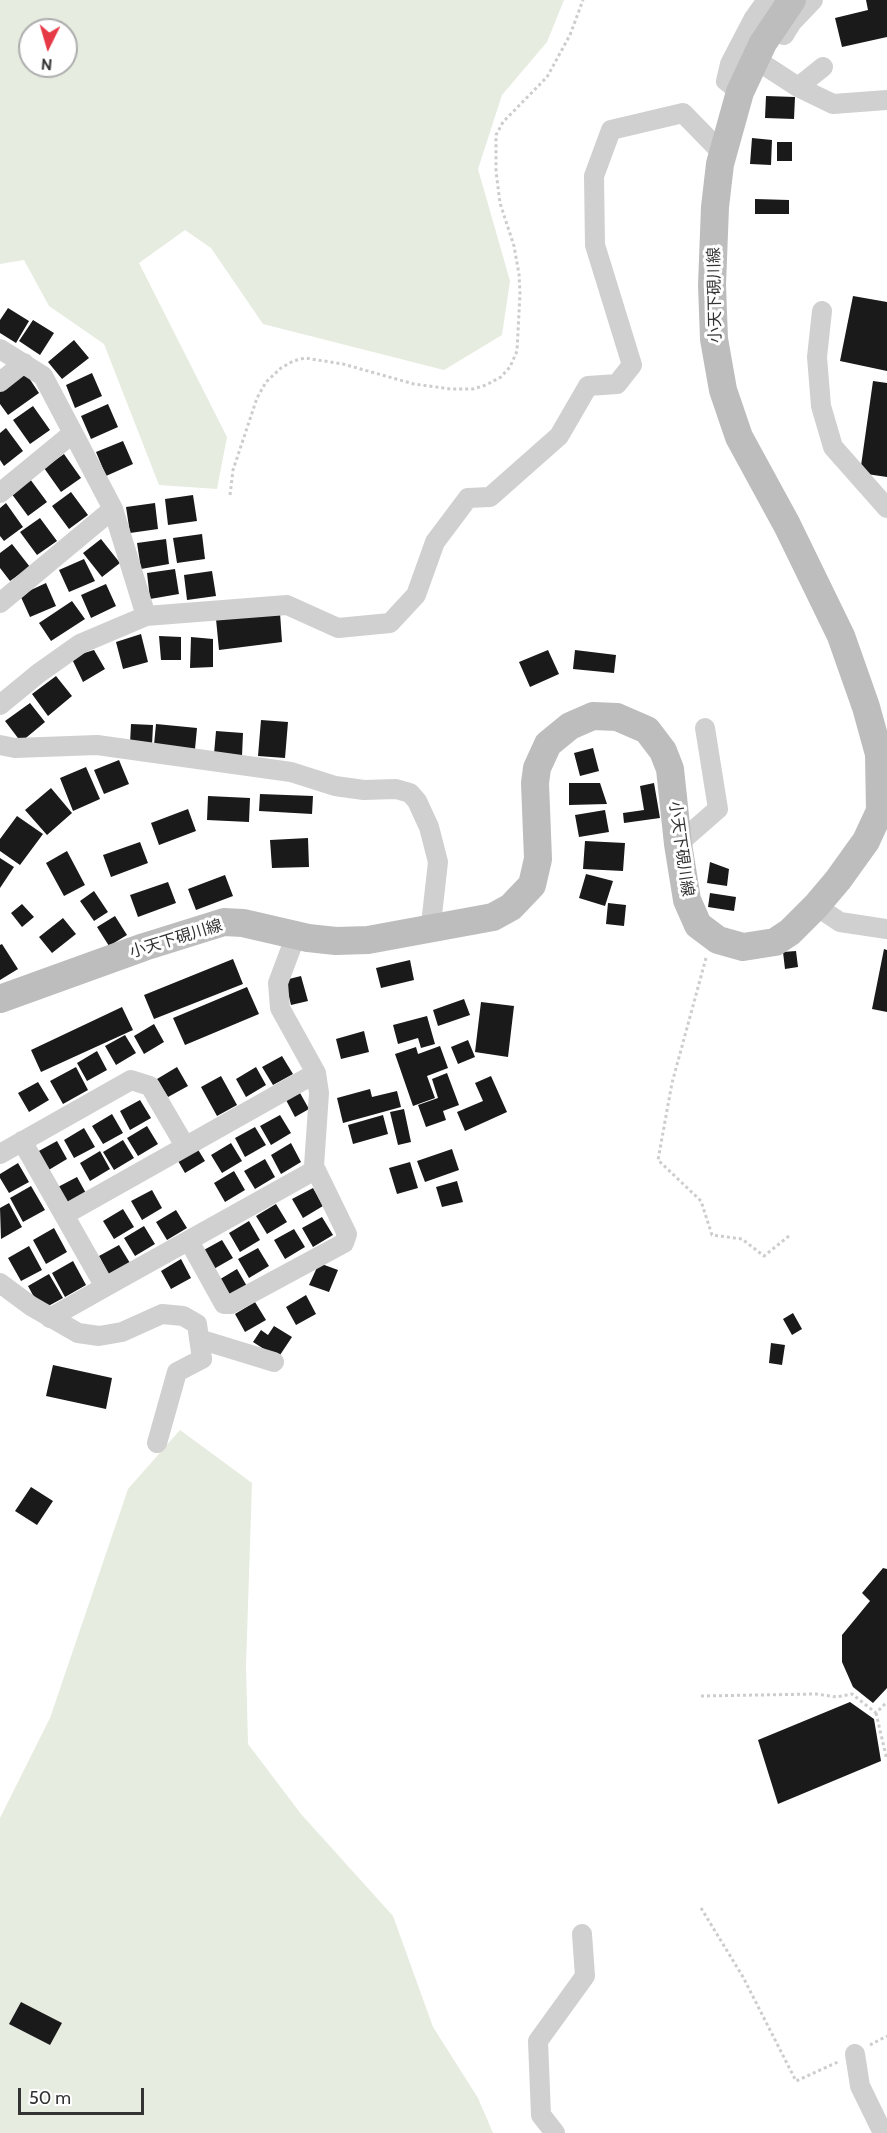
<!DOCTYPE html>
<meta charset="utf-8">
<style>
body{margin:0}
#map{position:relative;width:887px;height:2133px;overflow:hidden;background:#fff;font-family:Cabin,sans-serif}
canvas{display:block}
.north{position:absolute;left:18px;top:18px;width:60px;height:60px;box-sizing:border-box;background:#fff;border:2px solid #adadad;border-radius:50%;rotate:185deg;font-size:16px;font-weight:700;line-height:24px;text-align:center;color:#333}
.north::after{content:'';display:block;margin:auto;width:21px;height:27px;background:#e63946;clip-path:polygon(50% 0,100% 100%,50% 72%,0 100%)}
.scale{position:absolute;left:18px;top:2088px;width:126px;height:27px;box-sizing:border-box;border:3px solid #333;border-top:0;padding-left:8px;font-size:18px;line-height:21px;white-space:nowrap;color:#333;-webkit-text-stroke:4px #fff;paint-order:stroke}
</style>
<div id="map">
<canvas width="887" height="2133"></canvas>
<div class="north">N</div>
<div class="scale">50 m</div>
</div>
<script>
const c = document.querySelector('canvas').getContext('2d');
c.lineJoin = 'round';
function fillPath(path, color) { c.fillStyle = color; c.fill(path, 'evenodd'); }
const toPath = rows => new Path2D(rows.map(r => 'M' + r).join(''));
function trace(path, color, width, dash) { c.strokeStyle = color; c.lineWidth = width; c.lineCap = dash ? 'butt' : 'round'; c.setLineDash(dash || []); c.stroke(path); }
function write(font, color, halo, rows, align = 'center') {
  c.font = font + ' Cabin,"Noto Sans JP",sans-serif'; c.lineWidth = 6; c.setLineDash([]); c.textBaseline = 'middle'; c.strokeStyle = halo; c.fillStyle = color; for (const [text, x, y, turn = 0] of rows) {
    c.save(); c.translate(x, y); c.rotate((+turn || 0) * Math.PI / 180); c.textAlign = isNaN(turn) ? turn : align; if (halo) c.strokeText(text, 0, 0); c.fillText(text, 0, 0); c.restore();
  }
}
const green = toPath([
 [0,0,564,0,547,42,502,95,478,169,510,281,502,335,444,370,263,324,211,248,185,230,139,263,227,437,217,489,159,485,104,344,49,306,24,260,0,264],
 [30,30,66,30,66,66,30,66],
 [180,1430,252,1483,246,1666,248,1744,301,1814,393,1916,433,2027,478,2098,493,2133,0,2133,0,1818,50,1718,128,1489]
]);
const building = toPath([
 [866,0,887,0,887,37,842,47,835,18,868,10],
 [766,96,795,97,794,119,765,118],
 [752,138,772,140,771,165,750,164],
 [777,142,792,142,792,161,777,161],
 [755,199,789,200,789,214,755,214],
 [853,296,887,302,887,371,840,361],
 [8,308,29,321,16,343,0,333,0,320],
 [33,320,54,333,40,355,19,341],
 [74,340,89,358,62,379,48,362],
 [25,372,39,393,8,415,0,404,0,389],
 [92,373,102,396,75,408,66,385],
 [873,381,887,383,887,477,860,473],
 [108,404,118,427,91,439,81,416],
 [33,406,50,430,30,444,13,420],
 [6,428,23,451,4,466,0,460,0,433],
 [123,441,133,464,106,476,96,452],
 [64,454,81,478,61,492,44,468],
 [30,479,47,502,28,516,11,493],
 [71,492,88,515,69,529,52,506],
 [193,495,197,521,168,525,165,499],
 [6,503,23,527,4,541,0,536,0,508],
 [155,503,158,529,130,533,126,507],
 [40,518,57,541,37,555,20,532],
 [202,534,205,559,177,563,173,538],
 [101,539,120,563,102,577,83,553],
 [166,539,169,564,141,569,137,543],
 [12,544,30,567,10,581,0,568,0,553],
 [84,559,95,581,69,592,59,570],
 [175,569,179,594,150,599,147,573],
 [212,571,216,596,187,600,184,575],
 [46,583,56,606,30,617,20,595],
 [106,584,116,606,91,618,81,595],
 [72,601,85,619,51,641,39,623],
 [280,613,282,642,219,650,216,619],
 [141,634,148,662,123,669,116,642],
 [159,636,181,637,181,660,161,660],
 [191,637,213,639,213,667,190,668],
 [94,650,105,669,83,682,71,657],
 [548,650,559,674,530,687,519,662],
 [575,650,616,655,614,673,573,669],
 [56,676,72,696,48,716,32,694],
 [30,703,45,722,21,742,5,721],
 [261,720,288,722,285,758,258,756],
 [131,724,153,725,152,745,130,744],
 [156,724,197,728,195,749,154,745],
 [216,731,243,733,242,756,214,754],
 [593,748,599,771,580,776,574,753],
 [119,760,129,784,104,794,94,770],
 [86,767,100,799,73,811,60,778],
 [569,783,600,783,607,804,569,805],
 [654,783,660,818,624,823,623,813,644,810,640,786],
 [51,788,72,813,47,835,25,810],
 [260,794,313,796,312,814,259,811],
 [208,796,250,798,249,822,207,820],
 [188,809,196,831,159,845,151,823],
 [605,810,609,832,579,837,575,815],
 [17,816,43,834,20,865,0,851,0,839],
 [308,838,309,867,272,868,270,840],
 [585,841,625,843,623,871,583,869],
 [140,842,148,863,111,877,103,855],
 [67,851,85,885,64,896,46,863],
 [0,858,14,867,0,888],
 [710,862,729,869,727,886,707,883],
 [586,874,613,881,605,906,579,898],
 [225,875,233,896,196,910,188,889],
 [168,882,176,903,138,917,130,895],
 [94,891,108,912,94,921,80,901],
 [710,893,736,897,734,911,708,907],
 [608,903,626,905,624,926,606,924],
 [22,904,34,917,22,927,11,913],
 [115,916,127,935,109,946,97,927],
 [63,918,76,934,52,953,39,937],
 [2,944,18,969,0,980,0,945],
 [884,949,887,950,887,1012,872,1009],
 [796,951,798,967,785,969,783,952],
 [233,959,243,984,154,1019,144,995],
 [410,960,414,980,381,988,376,968],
 [301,976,308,1001,291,1005,285,980],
 [247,987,259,1014,185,1045,173,1018],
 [464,999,470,1015,438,1026,433,1010],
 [481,1002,514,1006,508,1057,475,1052],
 [122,1007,133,1030,41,1072,31,1050],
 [427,1016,435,1044,421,1048,418,1038,398,1044,393,1025],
 [154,1024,164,1042,144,1054,134,1036],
 [364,1031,369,1052,341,1059,336,1039],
 [125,1035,136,1053,116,1065,105,1046],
 [468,1040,475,1057,458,1064,451,1047],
 [440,1046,448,1068,427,1076,435,1098,413,1106,395,1054,416,1047,418,1054],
 [97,1051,107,1070,87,1081,77,1063],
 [282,1056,293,1074,273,1085,262,1067],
 [76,1067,88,1090,63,1104,50,1081],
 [177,1067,188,1086,168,1097,157,1079],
 [256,1067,266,1085,246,1097,236,1079],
 [447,1073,459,1105,443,1111,446,1120,426,1127,418,1105,438,1098,432,1079],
 [221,1076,237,1105,217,1116,201,1087],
 [491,1076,507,1112,465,1131,457,1112,483,1101,475,1083],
 [38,1082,49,1100,29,1112,18,1093],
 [370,1089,372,1097,397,1091,401,1107,343,1123,337,1098],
 [300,1093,309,1109,295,1117,286,1100],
 [140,1100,151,1118,130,1130,120,1111],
 [404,1109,411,1142,398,1145,390,1112],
 [112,1114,123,1133,103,1144,92,1126],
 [280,1115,291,1133,271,1145,260,1126],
 [383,1115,388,1134,353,1144,348,1125],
 [147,1126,158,1144,138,1156,127,1138],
 [255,1127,266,1145,245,1157,235,1138],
 [84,1128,95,1147,74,1158,64,1140],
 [123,1140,134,1158,114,1170,103,1152],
 [57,1141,67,1159,47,1171,37,1152],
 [194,1143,205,1161,185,1173,174,1154],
 [231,1143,242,1161,222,1173,211,1155],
 [291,1143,301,1162,281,1174,271,1155],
 [452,1149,459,1170,425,1182,417,1161],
 [100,1151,110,1169,90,1181,80,1163],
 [265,1159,275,1177,255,1189,244,1171],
 [410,1162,418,1188,397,1194,389,1168],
 [18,1163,29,1182,9,1193,0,1178,0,1174],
 [234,1171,245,1190,225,1202,214,1183],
 [77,1177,87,1195,67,1207,56,1188],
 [457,1181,463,1202,442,1207,436,1187],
 [31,1186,45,1210,23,1222,10,1198],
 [313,1188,323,1206,303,1218,292,1199],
 [152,1190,162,1208,142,1220,131,1201],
 [9,1203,22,1227,1,1239,0,1208],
 [276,1204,287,1222,267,1234,256,1216],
 [123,1209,134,1227,114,1239,103,1221],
 [176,1210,187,1228,167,1240,156,1222],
 [322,1217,333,1235,313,1247,302,1228],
 [249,1221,260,1240,240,1252,229,1233],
 [144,1226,155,1244,135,1256,124,1238],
 [54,1228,67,1252,46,1264,33,1240],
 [294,1229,305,1247,285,1259,274,1240],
 [222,1240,233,1258,212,1270,202,1251],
 [119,1245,130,1263,109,1275,99,1256],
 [29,1246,42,1270,21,1281,8,1258],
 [258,1248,269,1266,249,1278,238,1259],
 [181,1259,191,1278,171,1289,161,1271],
 [73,1261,86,1285,65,1297,52,1273],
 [319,1263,338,1270,329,1292,309,1285],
 [237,1269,248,1288,228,1299,217,1281],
 [49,1274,63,1298,41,1310,28,1286],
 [306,1295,316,1314,296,1325,286,1307],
 [255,1302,266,1320,245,1332,235,1314],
 [793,1313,802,1329,792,1335,783,1319],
 [274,1326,292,1337,278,1358,253,1342,261,1330,268,1335],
 [771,1343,785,1345,782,1365,769,1363],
 [53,1365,112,1378,106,1409,46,1396],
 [31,1487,53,1501,37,1525,15,1511],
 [883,1568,887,1569,887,1688,873,1703,853,1687,842,1662,842,1635,870,1601,862,1593],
 [850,1702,874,1719,881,1761,778,1804,758,1740],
 [21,2002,62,2023,50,2045,9,2024]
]);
const path = toPath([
 [230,495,233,470,257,398,266,382,281,368,293,361,305,358,343,364,414,384,451,389,473,389,486,385,501,377,510,367,517,351,520,294,519,274,514,246,500,203,496,171,496,135,503,122,547,77,570,35,583,0],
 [706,958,672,1083,658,1160,701,1201,712,1235,742,1239,764,1256,789,1236],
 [701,1696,816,1694,837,1697,852,1694,876,1713,887,1702],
 [876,1713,887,1760],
 [701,1908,743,1977,796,2081,838,2062],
 [870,2045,887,2036]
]);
const minor = toPath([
 [784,35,792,22,813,0],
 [755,59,798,87,823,67],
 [798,87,833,104,887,100],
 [740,92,726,81,730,64,754,18,767,0],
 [822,311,817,357,821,406,833,447,887,508],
 [0,349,43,376,113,509,146,616],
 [0,382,24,363],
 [0,493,73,433],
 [0,603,113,509],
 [0,705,39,673,80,644,146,616,287,605,338,628,390,623,416,595,435,542,468,498,490,497,559,436,588,386,617,384,632,365,595,245,594,176,611,130,683,113,723,154],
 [0,745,15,748,97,745,291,772,335,786,364,790,396,789,410,793,417,801,429,827,438,862,431,924,433,929],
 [678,844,718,809,705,728],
 [816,906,840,922,887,929],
 [22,1141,105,1287,50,1318],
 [0,1154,131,1080,150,1086,185,1146],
 [64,1215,316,1073],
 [189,1241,224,1304,231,1304,344,1243,347,1234,314,1166,319,1093,316,1073,280,1008,278,983,296,935],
 [0,1283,31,1306,78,1333,99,1336,122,1332,162,1314,183,1316,197,1324,202,1359,177,1372,157,1443],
 [105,1287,315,1170],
 [199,1339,274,1362],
 [855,2054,860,2086,883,2133],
 [555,2133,541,2115,538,2041,585,1976,582,1934]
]);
const secondary = toPath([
 [0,999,144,947,224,922,243,923,308,938,336,941,368,940,493,917,511,907,532,885,538,859,535,783,537,768,548,744,570,726,593,716,617,717,647,730,663,751,670,769,678,844,687,900,698,925,718,940,743,947,775,942,790,932,816,906,838,880,866,841,880,811,879,754,866,707,841,636,787,525,739,437,723,390,714,339,712,285,715,207,720,164,740,92,763,43,792,0]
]);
const streetNames = [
 ["小天下硯川線",715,295,-91],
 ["小天下硯川線",681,849,82],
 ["小天下硯川線",176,939,-17]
];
fillPath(green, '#e6ecdf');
fillPath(building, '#1a1a1a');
trace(path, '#cdcdcd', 3, [3, 3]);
trace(minor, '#d0d0d0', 20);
trace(secondary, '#bdbdbd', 28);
write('16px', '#333', '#fff', streetNames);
</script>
